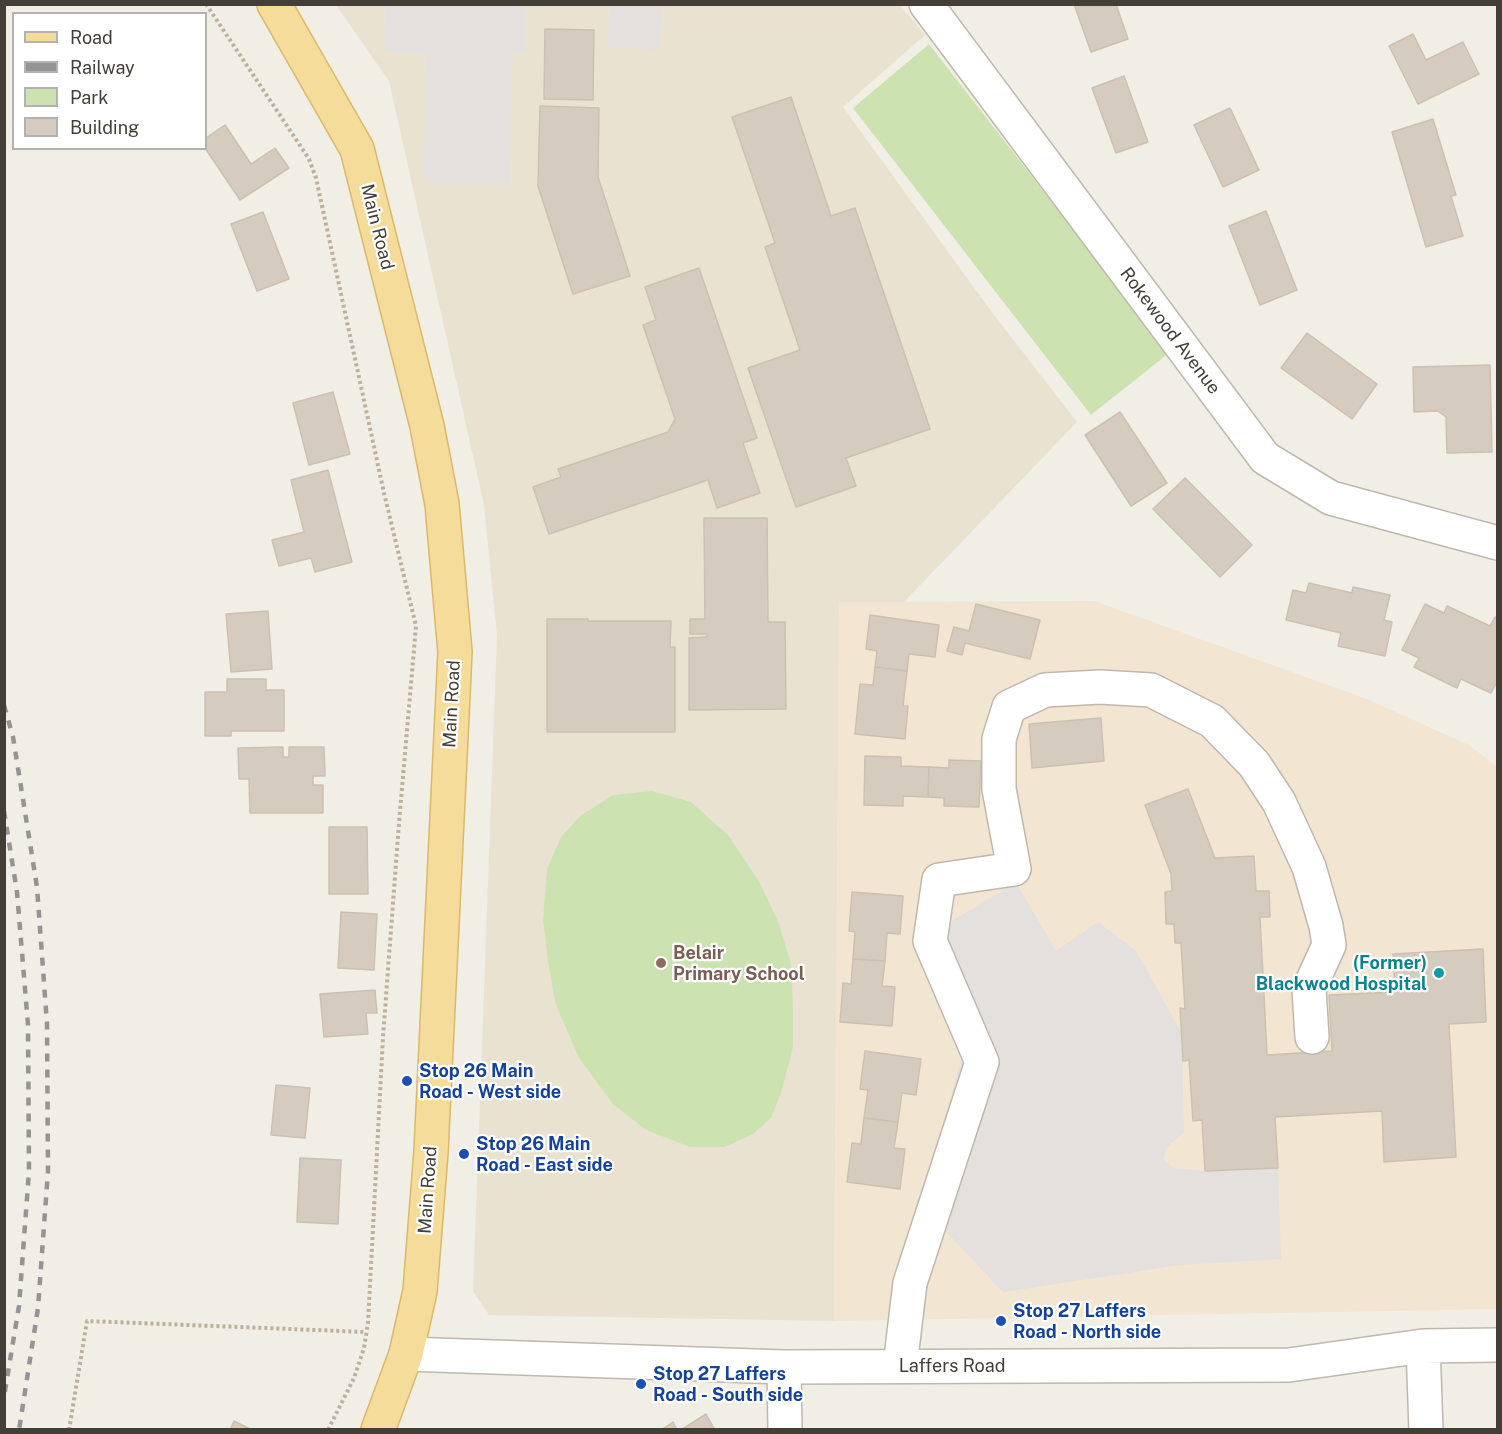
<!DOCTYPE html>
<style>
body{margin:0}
#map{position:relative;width:1502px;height:1434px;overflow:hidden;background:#f1eee6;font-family:"Public Sans",sans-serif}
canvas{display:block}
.frame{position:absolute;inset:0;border:6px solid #433e36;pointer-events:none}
.legend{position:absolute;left:12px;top:12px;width:195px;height:138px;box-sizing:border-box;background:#fff;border:2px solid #b4b2af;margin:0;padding:8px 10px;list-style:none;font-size:18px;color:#433e36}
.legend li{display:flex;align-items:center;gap:12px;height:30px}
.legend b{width:30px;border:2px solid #b4b2af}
</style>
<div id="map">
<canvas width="1502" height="1434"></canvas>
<div class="frame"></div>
<ul class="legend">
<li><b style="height:8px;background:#f6dc9a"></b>Road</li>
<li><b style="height:8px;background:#949494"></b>Railway</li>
<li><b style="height:16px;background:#cce3b1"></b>Park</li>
<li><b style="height:16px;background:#d5ccbf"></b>Building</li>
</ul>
</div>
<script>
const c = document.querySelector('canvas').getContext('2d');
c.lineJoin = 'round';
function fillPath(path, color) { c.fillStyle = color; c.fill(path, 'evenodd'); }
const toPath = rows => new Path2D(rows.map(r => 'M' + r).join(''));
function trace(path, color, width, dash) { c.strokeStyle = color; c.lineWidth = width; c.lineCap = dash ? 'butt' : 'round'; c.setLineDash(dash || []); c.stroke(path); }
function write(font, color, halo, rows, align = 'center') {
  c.font = font + ' "Public Sans",sans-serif'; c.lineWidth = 4.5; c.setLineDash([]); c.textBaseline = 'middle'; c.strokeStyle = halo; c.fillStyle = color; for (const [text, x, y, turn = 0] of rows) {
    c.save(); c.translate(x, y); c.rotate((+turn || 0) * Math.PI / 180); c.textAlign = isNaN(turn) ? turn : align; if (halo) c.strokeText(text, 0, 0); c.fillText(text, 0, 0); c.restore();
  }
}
const commercial = toPath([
 [1094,601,1367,699,1469,745,1497,767,1497,1309,834,1321,839,602]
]);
const education = toPath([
 [336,5,900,5,925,35,843,107,991,311,1077,422,904,602,839,602,834,1321,489,1315,473,1291,497,636,484,505,389,81]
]);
const green = toPath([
 [929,44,1169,353,1091,415,853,108],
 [652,791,691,802,729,836,760,883,779,924,791,964,793,1006,793,1047,781,1093,771,1118,753,1134,725,1147,690,1147,646,1130,613,1104,579,1058,556,1005,548,962,543,919,547,869,561,837,580,816,613,795]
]);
const parking = toPath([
 [386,5,525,5,525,51,512,51,510,185,424,183,426,53,385,52],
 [610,5,662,5,659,50,608,47],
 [1016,883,1056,951,1098,922,1136,951,1182,1034,1184,1132,1166,1148,1164,1159,1173,1168,1205,1171,1278,1168,1281,1259,1180,1265,1003,1292,921,1205,963,1053,918,941]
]);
const building = toPath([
 [1074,4,1116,4,1128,39,1091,52,1074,4],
 [545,29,594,30,593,100,544,99,545,29],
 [1413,34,1426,60,1463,42,1479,74,1418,104,1389,46,1413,34],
 [1124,76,1148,142,1116,153,1092,88,1124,76],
 [791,97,831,216,855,208,930,429,846,458,856,486,796,507,748,368,800,350,765,247,775,243,732,117,791,97],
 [540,106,599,108,598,177,630,276,573,294,538,186,540,106],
 [1230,108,1259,170,1223,187,1194,125,1230,108],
 [1433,119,1456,195,1451,196,1463,236,1426,247,1392,132,1433,119],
 [225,125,251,164,275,148,289,168,240,200,205,148,206,138,225,125],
 [1266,211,1297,290,1260,305,1229,226,1266,211],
 [263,212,289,279,257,291,231,224,263,212],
 [699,268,757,438,743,443,760,493,717,508,708,480,549,534,533,487,561,477,558,469,668,432,675,419,643,325,656,320,645,287,699,268],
 [1307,333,1377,384,1352,419,1281,368,1307,333],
 [1490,365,1492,452,1447,453,1446,417,1438,411,1414,412,1413,367,1490,365],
 [333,392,350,454,309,465,293,403,333,392],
 [1120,412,1167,483,1131,506,1085,435,1120,412],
 [328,470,352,562,315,572,311,558,279,566,272,540,304,532,291,480,328,470],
 [1185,478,1252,545,1220,577,1153,509,1185,478],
 [704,518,767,518,768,622,785,622,786,709,689,710,689,638,707,637,707,634,690,634,690,619,705,619,704,518],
 [1309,583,1352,593,1353,587,1390,595,1384,620,1392,622,1385,656,1338,646,1341,633,1286,620,1293,590,1306,593,1309,583],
 [976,604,1040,620,1030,659,965,643,962,655,947,651,954,627,969,631,976,604],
 [1425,604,1444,613,1447,606,1490,626,1495,617,1498,618,1498,680,1491,693,1461,679,1457,688,1414,667,1419,658,1402,650,1425,604],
 [268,611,272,669,231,672,226,614,268,611],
 [870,615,939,625,935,657,909,654,907,671,875,667,877,651,866,649,870,615],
 [547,619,588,619,588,621,671,621,670,647,675,647,675,732,547,732,547,619],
 [875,667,907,671,903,706,908,706,905,739,855,734,860,684,873,685,875,667],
 [227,679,266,679,266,690,284,690,284,731,231,731,231,736,205,736,205,692,227,692,227,679],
 [1101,718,1104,761,1032,768,1029,724,1101,718],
 [283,747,283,757,289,757,289,747,324,747,325,776,313,776,313,785,323,785,323,813,250,813,249,779,239,779,238,748,283,747],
 [865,756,901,757,901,766,929,767,928,797,903,796,903,806,864,805,865,756],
 [949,760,981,761,979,807,944,806,944,798,928,797,929,767,949,768,949,760],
 [1188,789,1215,858,1254,856,1256,891,1269,891,1270,917,1260,917,1267,1055,1332,1051,1329,995,1395,992,1393,954,1483,949,1486,1022,1449,1024,1456,1157,1384,1162,1382,1111,1275,1117,1278,1168,1205,1171,1202,1120,1193,1121,1189,1060,1183,1061,1180,1008,1185,1009,1181,943,1175,943,1174,924,1166,924,1165,892,1172,891,1171,874,1145,805,1188,789],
 [329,827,367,827,368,894,329,894,329,827],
 [852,892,903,896,900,934,887,933,885,961,853,959,855,932,849,931,852,892],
 [341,912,377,914,374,970,338,968,341,912],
 [853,959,885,961,882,986,895,987,892,1026,840,1022,843,983,851,984,853,959],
 [375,990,377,1013,366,1013,368,1034,324,1037,320,994,375,990],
 [865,1051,921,1059,916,1095,902,1093,898,1122,864,1118,868,1090,860,1089,865,1051],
 [276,1085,310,1088,305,1138,271,1135,276,1085],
 [864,1118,898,1122,894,1148,905,1149,900,1189,847,1182,852,1143,861,1144,864,1118],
 [300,1158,341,1160,338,1224,297,1222,300,1158],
 [706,1414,715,1430,681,1430,706,1414],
 [234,1421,252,1430,230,1430,234,1421],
 [673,1422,677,1430,661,1430,673,1422]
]);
const path = toPath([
 [206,4,309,159,316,178,384,493,416,626,399,823,383,1037,368,1323,364,1348,354,1378,328,1430],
 [69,1430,87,1321,366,1332]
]);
const minor = toPath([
 [926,4,1265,458,1331,498,1498,543],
 [1423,1346,1426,1430],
 [406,1354,784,1367,1289,1365,1423,1346,1498,1345],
 [900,1366,910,1283,982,1062,930,941,939,880,1014,869,999,789,999,739,1009,707,1045,690,1100,687,1151,690,1212,721,1254,764,1279,802,1309,867,1326,926,1329,945,1309,989,1312,1037],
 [784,1367,785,1430]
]);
const major = toPath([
 [274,4,357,149,427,426,442,504,455,652,431,1152,420,1291,406,1354,378,1430]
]);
const rail = toPath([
 [4,705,13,737,37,887,47,1024,48,1171,38,1308,19,1430],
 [4,811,17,892,28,1025,29,1171,19,1306,4,1397]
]);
const markers = [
 [661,963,6,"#8d6e63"],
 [1439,973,6,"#0f9aa8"],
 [407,1081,6,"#1a4fb4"],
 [464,1154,6,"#1a4fb4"],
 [1001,1321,6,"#1a4fb4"],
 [641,1384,6,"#1a4fb4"]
];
const streetNames = [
 ["Main Road",377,227,76],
 ["Rokewood Avenue",1170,331,53],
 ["Main Road",452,704,-87],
 ["Main Road",428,1190,-86],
 ["Laffers Road",952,1366]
];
const educationNames = [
 ["Belair",673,953],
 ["Primary School",673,974]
];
const cultureNames = [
 ["(Former)",1427,963],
 ["Blackwood Hospital",1427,984]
];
const transitNames = [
 ["Stop 26 Main",419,1071],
 ["Road - West side",419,1092],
 ["Stop 26 Main",476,1144],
 ["Road - East side",476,1165],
 ["Stop 27 Laffers",1013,1311],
 ["Road - North side",1013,1332],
 ["Stop 27 Laffers",653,1374],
 ["Road - South side",653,1395]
];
fillPath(commercial, '#f2e5d2');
fillPath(education, '#e9e2d1');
fillPath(green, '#cce3b1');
fillPath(parking, '#e3e0dd');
fillPath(building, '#d5ccbf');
trace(building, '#ccc1b0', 1.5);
trace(minor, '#bfb8ac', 36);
trace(major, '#dab96b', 36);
trace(path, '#bdb19b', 4, [3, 3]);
trace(minor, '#fff', 33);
trace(major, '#f6dc9a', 33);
trace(rail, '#949494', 4.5, [8, 8]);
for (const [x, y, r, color] of markers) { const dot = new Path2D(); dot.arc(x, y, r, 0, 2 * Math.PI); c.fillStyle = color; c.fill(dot); trace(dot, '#fff', 2); }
write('18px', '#433e36', '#fff', streetNames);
write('bold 18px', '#785e54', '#fff', educationNames, 'left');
write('bold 18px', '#0d838f', '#fff', cultureNames, 'right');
write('bold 18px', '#164399', '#fff', transitNames, 'left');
</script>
